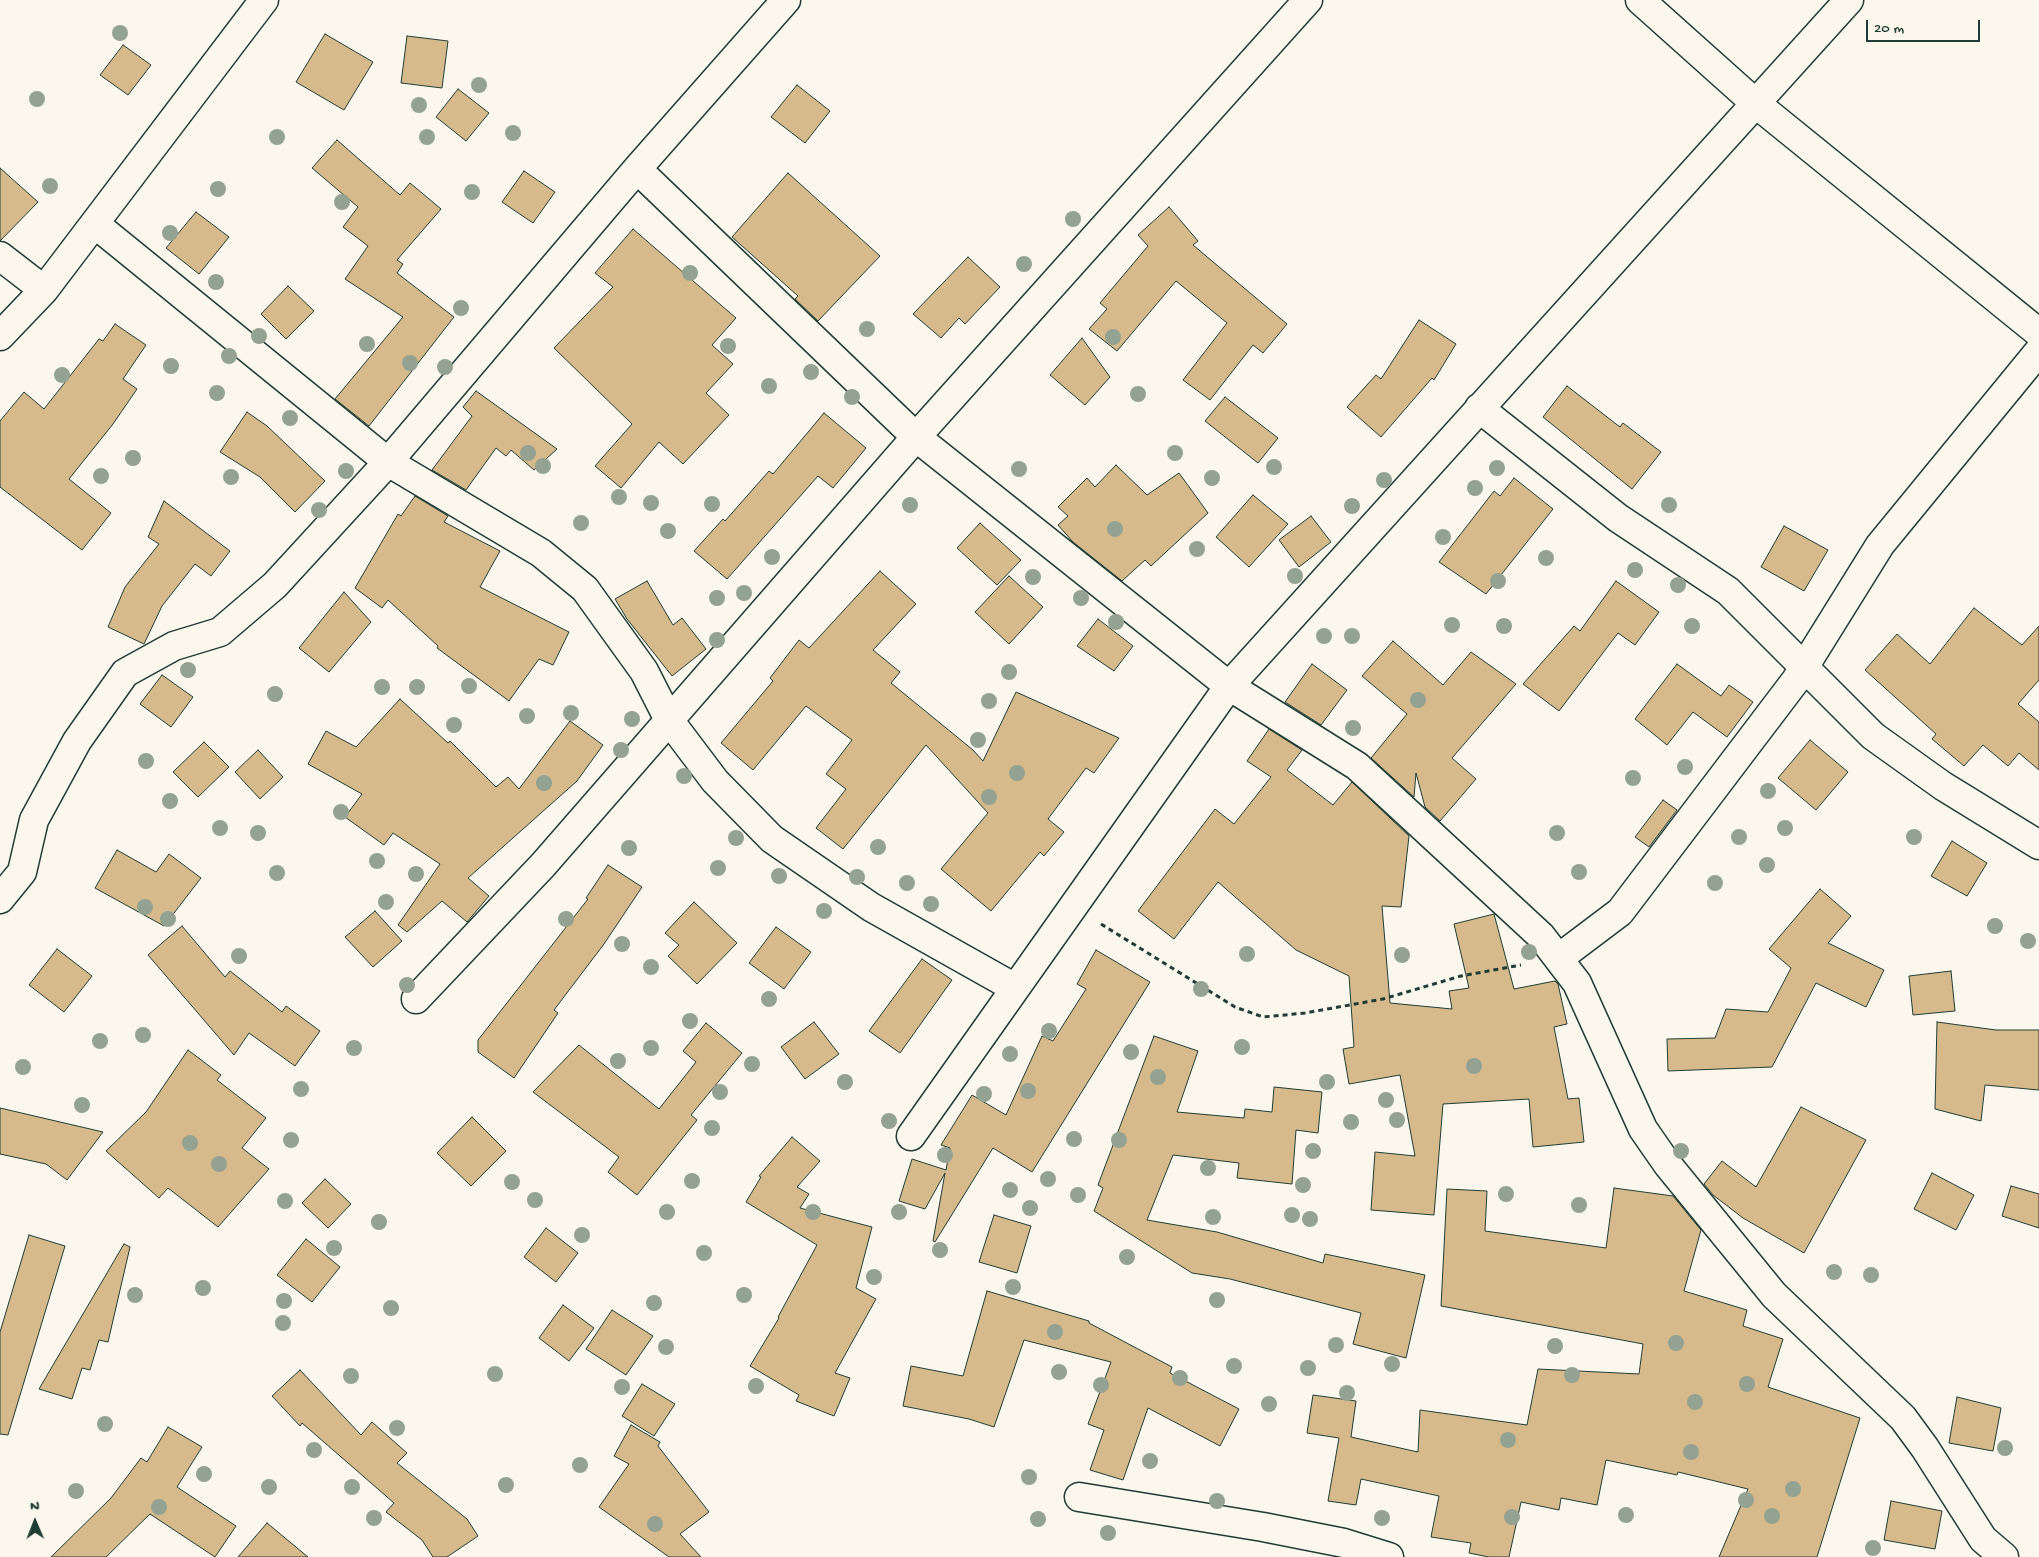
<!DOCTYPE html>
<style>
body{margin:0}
#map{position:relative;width:2039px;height:1557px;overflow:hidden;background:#fbf7ec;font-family:"Gochi Hand",sans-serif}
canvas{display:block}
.north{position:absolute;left:10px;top:1497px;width:50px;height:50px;-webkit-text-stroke:4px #fbf7ec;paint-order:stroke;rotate:359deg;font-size:14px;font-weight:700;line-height:20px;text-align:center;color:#1f3d34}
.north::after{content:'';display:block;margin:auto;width:18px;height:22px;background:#1f3d34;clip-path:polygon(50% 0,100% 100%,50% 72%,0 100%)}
.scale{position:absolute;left:1866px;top:20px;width:114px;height:22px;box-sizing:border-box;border:2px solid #1f3d34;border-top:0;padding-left:6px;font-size:15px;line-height:18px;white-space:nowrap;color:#1f3d34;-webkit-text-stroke:4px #fbf7ec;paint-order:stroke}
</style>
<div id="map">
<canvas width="2039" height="1557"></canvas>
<div class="north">N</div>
<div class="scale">20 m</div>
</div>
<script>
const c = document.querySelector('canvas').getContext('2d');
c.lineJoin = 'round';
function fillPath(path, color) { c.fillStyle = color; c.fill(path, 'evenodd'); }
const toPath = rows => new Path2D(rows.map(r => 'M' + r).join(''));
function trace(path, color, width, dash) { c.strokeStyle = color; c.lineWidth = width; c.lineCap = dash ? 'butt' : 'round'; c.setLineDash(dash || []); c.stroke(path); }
const building = toPath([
 [325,34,373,62,344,110,296,82,325,34],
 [407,36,448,41,442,88,401,83,407,36],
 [123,45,151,65,128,95,100,75,123,45],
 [797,85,830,111,805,143,771,117,797,85],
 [458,89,489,113,466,141,436,117,458,89],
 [337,140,400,195,410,183,441,209,397,260,403,264,397,273,454,317,369,426,335,399,403,317,345,279,368,246,343,227,358,207,312,168,337,140],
 [0,168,38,202,0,241,0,168],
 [524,171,555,192,533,223,502,202,524,171],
 [788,173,880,256,818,321,795,299,798,296,732,237,788,173],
 [1169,207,1198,241,1193,245,1287,324,1263,353,1253,345,1210,400,1183,380,1227,323,1176,281,1117,351,1089,329,1107,309,1100,303,1148,246,1138,235,1169,207],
 [196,212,229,237,199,274,166,248,196,212],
 [633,229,736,318,712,345,733,364,706,393,729,415,683,464,659,442,621,488,595,466,632,424,554,348,613,287,595,273,633,229],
 [968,257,1000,287,965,324,959,318,941,338,913,314,968,257],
 [288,286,314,311,286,339,261,314,288,286],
 [1419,320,1456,344,1434,380,1432,378,1381,437,1347,407,1376,375,1381,379,1419,320],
 [115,324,146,345,123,379,137,389,113,424,69,479,111,513,82,550,0,487,0,421,24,392,44,409,99,339,103,341,115,324],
 [1082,338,1110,377,1085,405,1050,375,1082,338],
 [1567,386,1620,427,1623,423,1661,452,1632,489,1543,417,1567,386],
 [476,391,557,449,534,470,511,450,506,456,496,448,466,490,432,470,472,416,463,407,476,391],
 [1225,397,1278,438,1258,463,1205,421,1225,397],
 [247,412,267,426,325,481,295,512,260,477,220,452,247,412],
 [824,413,866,448,833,488,818,476,727,579,694,551,723,519,725,521,769,471,773,474,824,413],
 [1116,465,1147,495,1179,473,1208,513,1151,566,1145,560,1122,581,1073,542,1058,525,1068,516,1058,507,1087,478,1095,487,1116,465],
 [1514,478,1553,509,1486,594,1439,562,1494,491,1500,496,1514,478],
 [1253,495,1288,524,1249,567,1216,537,1253,495],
 [415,496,448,516,444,522,500,551,480,587,569,632,553,665,539,659,509,701,437,648,438,646,388,600,382,608,355,588,398,514,401,516,415,496],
 [164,501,230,551,211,576,195,564,162,606,144,644,108,627,125,587,159,544,148,537,164,501],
 [1311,516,1331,542,1299,567,1279,540,1311,516],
 [980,523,1021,560,997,585,957,548,980,523],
 [1784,526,1828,550,1804,591,1761,567,1784,526],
 [880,571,916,604,873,650,900,672,891,683,973,750,983,761,1016,692,1119,738,1094,773,1086,768,1048,819,1064,832,1044,856,1040,852,991,911,941,869,988,813,926,745,843,849,816,828,846,789,826,774,852,740,806,706,753,770,721,743,773,681,770,678,799,640,809,648,880,571],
 [1009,576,1043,607,1009,644,975,612,1009,576],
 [647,581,673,625,682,618,706,649,672,676,627,619,615,599,647,581],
 [1616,581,1659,612,1635,645,1618,633,1559,711,1523,684,1574,626,1580,631,1616,581],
 [344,592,371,622,329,672,299,648,344,592],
 [1974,608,2022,645,2039,626,2039,680,2018,704,2039,722,2039,770,2019,753,2008,766,1983,745,1964,766,1932,739,1936,734,1865,670,1897,634,1930,664,1974,608],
 [1098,619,1133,646,1114,671,1077,646,1098,619],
 [1393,641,1443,685,1471,652,1516,684,1452,758,1476,779,1440,821,1425,807,1416,773,1414,797,1371,758,1407,714,1362,676,1393,641],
 [1312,664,1347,690,1321,725,1285,702,1312,664],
 [1677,664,1721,696,1729,685,1753,702,1727,737,1693,712,1667,745,1635,719,1677,664],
 [162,675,193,697,171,727,140,704,162,675],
 [400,699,448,743,450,741,496,787,508,777,519,789,570,721,603,745,577,781,468,878,489,896,467,922,442,901,407,932,398,925,440,864,393,833,384,845,345,817,362,794,308,764,326,731,356,747,400,699],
 [1269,729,1302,750,1287,770,1333,805,1352,782,1409,836,1401,907,1382,906,1390,1003,1452,1009,1449,991,1469,988,1454,924,1494,914,1514,989,1555,981,1558,984,1567,1024,1554,1027,1568,1099,1579,1098,1584,1142,1533,1147,1529,1099,1443,1104,1434,1215,1371,1210,1375,1152,1415,1156,1400,1075,1349,1084,1343,1049,1354,1047,1349,976,1296,950,1218,882,1174,939,1138,911,1215,809,1234,824,1271,777,1247,761,1269,729],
 [1810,740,1848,772,1816,810,1778,778,1810,740],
 [204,742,229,767,198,797,173,772,204,742],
 [258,750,283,777,260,799,235,772,258,750],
 [1663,800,1677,810,1649,847,1635,837,1663,800],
 [1952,841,1987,863,1967,896,1931,876,1952,841],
 [117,850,156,872,169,854,201,878,164,926,95,888,117,850],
 [608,865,642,887,604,944,554,1010,558,1013,514,1078,478,1052,478,1040,588,899,586,898,608,865],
 [1820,889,1851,916,1828,943,1884,970,1866,1007,1816,983,1772,1067,1668,1071,1667,1039,1715,1038,1726,1009,1768,1012,1791,968,1769,949,1820,889],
 [694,902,737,943,697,984,668,956,679,945,665,933,694,902],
 [375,911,402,941,373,967,345,937,375,911],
 [182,926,225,977,230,971,282,1012,286,1006,320,1031,295,1066,249,1033,234,1055,148,955,182,926],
 [776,927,811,952,784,989,749,963,776,927],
 [57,949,92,976,64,1012,29,985,57,949],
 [1096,950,1150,982,1032,1172,993,1148,935,1242,933,1241,945,1173,925,1209,899,1201,912,1159,946,1170,950,1148,941,1145,972,1095,1006,1115,1042,1036,1053,1041,1086,989,1077,984,1096,950],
 [922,959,952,980,900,1053,869,1031,922,959],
 [1951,971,1955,1011,1913,1015,1909,976,1951,971],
 [814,1022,839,1054,805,1079,781,1047,814,1022],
 [1937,1022,1996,1030,2039,1030,2039,1090,1985,1085,1981,1121,1935,1109,1937,1022],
 [706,1023,742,1053,691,1115,697,1120,637,1195,608,1172,619,1157,533,1092,579,1045,659,1109,696,1062,683,1051,706,1023],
 [1154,1036,1198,1051,1177,1112,1244,1118,1245,1109,1272,1112,1274,1087,1322,1092,1318,1133,1296,1130,1292,1184,1237,1178,1239,1163,1173,1155,1147,1220,1217,1232,1323,1263,1325,1254,1425,1275,1406,1358,1353,1344,1361,1313,1230,1279,1192,1273,1094,1211,1103,1188,1098,1185,1154,1036],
 [188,1050,221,1075,217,1080,266,1118,242,1148,269,1169,218,1227,168,1188,159,1198,106,1151,146,1112,188,1050],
 [1801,1107,1866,1140,1804,1253,1743,1218,1713,1195,1704,1184,1722,1161,1756,1187,1801,1107],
 [0,1108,103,1132,67,1180,46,1164,0,1154,0,1108],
 [472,1117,506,1151,471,1186,437,1153,472,1117],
 [792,1137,820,1161,797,1187,809,1194,800,1208,872,1227,856,1288,876,1299,835,1373,850,1378,834,1416,796,1401,799,1395,750,1366,779,1318,778,1317,817,1245,746,1202,761,1177,759,1176,792,1137],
 [1932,1173,1974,1195,1956,1230,1914,1209,1932,1173],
 [325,1179,351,1204,328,1228,302,1203,325,1179],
 [2011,1186,2039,1194,2039,1228,2002,1216,2011,1186],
 [1614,1188,1673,1196,1701,1230,1684,1291,1747,1310,1743,1326,1783,1339,1768,1387,1860,1418,1817,1557,1719,1557,1748,1489,1678,1472,1677,1475,1606,1460,1597,1505,1561,1498,1559,1510,1521,1502,1509,1557,1489,1557,1469,1553,1471,1543,1431,1537,1439,1496,1361,1479,1356,1505,1328,1501,1339,1438,1307,1433,1313,1395,1356,1401,1351,1437,1418,1452,1420,1410,1527,1425,1538,1369,1639,1374,1643,1344,1441,1306,1447,1189,1487,1191,1485,1231,1606,1248,1614,1188],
 [994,1215,1031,1226,1017,1273,979,1262,994,1215],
 [546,1228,578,1253,556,1282,524,1257,546,1228],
 [29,1235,65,1246,8,1435,0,1434,0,1332,29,1235],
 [306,1239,340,1267,312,1302,277,1275,306,1239],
 [124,1244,130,1247,108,1342,99,1340,90,1370,82,1368,72,1399,39,1389,124,1244],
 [987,1291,1089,1321,1089,1323,1172,1367,1170,1373,1239,1409,1220,1446,1148,1408,1123,1480,1090,1470,1104,1430,1088,1424,1111,1362,1024,1340,994,1427,969,1419,903,1406,911,1366,963,1376,987,1291],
 [563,1305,594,1328,569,1361,539,1338,563,1305],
 [612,1310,653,1336,626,1375,586,1349,612,1310],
 [300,1370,361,1435,372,1422,407,1453,397,1463,467,1519,478,1536,447,1557,433,1557,422,1540,386,1512,394,1503,302,1423,300,1426,272,1396,300,1370],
 [642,1384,675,1404,654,1436,622,1416,642,1384],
 [1957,1397,2001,1408,1993,1451,1949,1443,1957,1397],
 [631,1425,660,1442,658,1446,709,1512,680,1534,701,1557,669,1557,599,1507,629,1464,614,1456,631,1425],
 [168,1427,202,1447,177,1487,236,1526,215,1557,150,1514,106,1557,51,1557,111,1498,141,1458,147,1462,168,1427],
 [1891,1501,1942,1511,1935,1549,1884,1540,1891,1501],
 [267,1523,308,1557,238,1557,267,1523]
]);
const path = toPath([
 [1101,924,1235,1007,1263,1017,1305,1013,1383,999,1461,976,1521,965]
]);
const street = toPath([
 [1640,0,1754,102,2039,333],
 [637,169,916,437,1229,686,1357,766,1541,936,1577,983,1643,1129,1668,1165,1774,1295,1903,1418,1925,1448,1983,1539,2004,1557],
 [95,224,388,462,541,553,585,589,644,671,669,720,715,781,772,839,871,907,1015,988],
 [0,256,44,290],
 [0,336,44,290,264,0],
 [1479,408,1618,518,1728,591,1873,736,1943,786,2039,845],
 [0,899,22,872,34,820,77,741,125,673,174,646,220,632,275,585,388,462,637,169,786,0],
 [1559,958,1620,912,1796,680,1880,545,2039,351],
 [416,999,543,865,916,437,1308,0],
 [911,1136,1229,686,1849,0],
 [1079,1497,1263,1527,1344,1543,1389,1557]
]);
const trees = [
 [120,33],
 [479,85],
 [37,99],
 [419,105],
 [513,133],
 [277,137],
 [427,137],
 [50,186],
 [218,189],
 [472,192],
 [342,202],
 [1073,219],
 [170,233],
 [1024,264],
 [690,273],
 [216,282],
 [461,308],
 [867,329],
 [259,336],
 [1113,337],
 [367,344],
 [728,346],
 [229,356],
 [410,363],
 [171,366],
 [445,367],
 [811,372],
 [62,375],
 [769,386],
 [217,393],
 [1138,394],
 [852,397],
 [290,418],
 [528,453],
 [1175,453],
 [133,458],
 [543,466],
 [1274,467],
 [1497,468],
 [1019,469],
 [346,471],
 [101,476],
 [231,477],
 [1212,478],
 [1384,480],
 [1475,488],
 [619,497],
 [651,503],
 [712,504],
 [910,505],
 [1669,505],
 [1352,506],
 [319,510],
 [581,523],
 [1115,529],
 [668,531],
 [1443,537],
 [1197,549],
 [772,557],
 [1546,558],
 [1635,570],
 [1295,576],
 [1033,577],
 [1498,581],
 [1678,585],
 [744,593],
 [717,598],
 [1081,598],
 [1116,622],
 [1452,625],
 [1504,626],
 [1692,626],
 [1324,636],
 [1352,636],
 [717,640],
 [188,670],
 [1009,672],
 [469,686],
 [382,687],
 [417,687],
 [275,694],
 [1418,700],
 [989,701],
 [571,713],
 [527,716],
 [632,719],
 [454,725],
 [1353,728],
 [978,740],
 [621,750],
 [146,761],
 [1685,767],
 [1017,773],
 [684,776],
 [1633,778],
 [544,783],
 [1768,791],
 [989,797],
 [170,801],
 [341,812],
 [220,828],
 [1785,828],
 [258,833],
 [1557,833],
 [1739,837],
 [1914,837],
 [736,838],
 [878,847],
 [629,848],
 [377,861],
 [1767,865],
 [718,868],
 [1579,872],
 [277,873],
 [416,874],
 [779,876],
 [857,877],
 [907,883],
 [1715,883],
 [386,902],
 [931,904],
 [145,907],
 [824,911],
 [168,919],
 [566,919],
 [1995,926],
 [2028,941],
 [622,944],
 [1529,952],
 [1247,954],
 [1402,955],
 [239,956],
 [651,967],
 [407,985],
 [1201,989],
 [769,999],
 [690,1021],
 [1049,1031],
 [143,1035],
 [100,1041],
 [1242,1047],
 [354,1048],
 [651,1048],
 [1131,1052],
 [1010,1054],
 [618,1061],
 [752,1064],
 [1474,1066],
 [23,1067],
 [1158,1077],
 [845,1082],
 [1327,1082],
 [301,1089],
 [1028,1091],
 [720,1092],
 [984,1094],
 [1386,1100],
 [82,1105],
 [1397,1120],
 [889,1121],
 [1351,1122],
 [712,1128],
 [1074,1139],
 [291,1140],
 [1119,1140],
 [190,1143],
 [1313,1151],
 [1681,1151],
 [945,1155],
 [219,1164],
 [1208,1168],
 [1048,1179],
 [692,1181],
 [512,1182],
 [1303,1185],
 [1010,1190],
 [1506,1194],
 [1078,1195],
 [535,1200],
 [285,1201],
 [1579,1205],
 [1030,1208],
 [667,1212],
 [813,1212],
 [899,1212],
 [1292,1215],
 [1213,1217],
 [1310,1219],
 [379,1222],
 [582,1235],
 [334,1248],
 [940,1250],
 [704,1253],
 [1127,1257],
 [1834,1272],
 [1871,1275],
 [874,1277],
 [1013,1287],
 [203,1288],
 [135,1295],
 [744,1295],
 [1217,1300],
 [284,1301],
 [654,1303],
 [391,1308],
 [283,1323],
 [1055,1332],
 [1676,1343],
 [1336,1345],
 [1555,1346],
 [666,1347],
 [1392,1364],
 [1234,1366],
 [1308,1368],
 [1059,1372],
 [495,1374],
 [1572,1375],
 [351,1376],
 [1180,1378],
 [1747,1384],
 [1101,1385],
 [756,1386],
 [622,1387],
 [1347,1393],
 [1695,1402],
 [1269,1404],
 [105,1424],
 [397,1428],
 [1508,1440],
 [2005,1448],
 [314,1450],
 [1691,1452],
 [1150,1461],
 [580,1465],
 [204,1474],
 [1029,1477],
 [506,1485],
 [269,1487],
 [352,1487],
 [1793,1489],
 [76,1491],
 [1746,1500],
 [1217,1501],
 [159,1507],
 [1626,1515],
 [1772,1516],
 [1512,1517],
 [374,1518],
 [1382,1518],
 [1038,1519],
 [655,1524],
 [1108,1533],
 [1873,1548]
];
fillPath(building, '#d7ba8b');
trace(building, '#1f3d34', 1);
trace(street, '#1f3d34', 31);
trace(path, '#1f3d34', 3, [5, 4]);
trace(street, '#fbf7ec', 28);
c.fillStyle = '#94a291';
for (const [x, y] of trees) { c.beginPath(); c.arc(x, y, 8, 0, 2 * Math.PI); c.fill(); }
</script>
